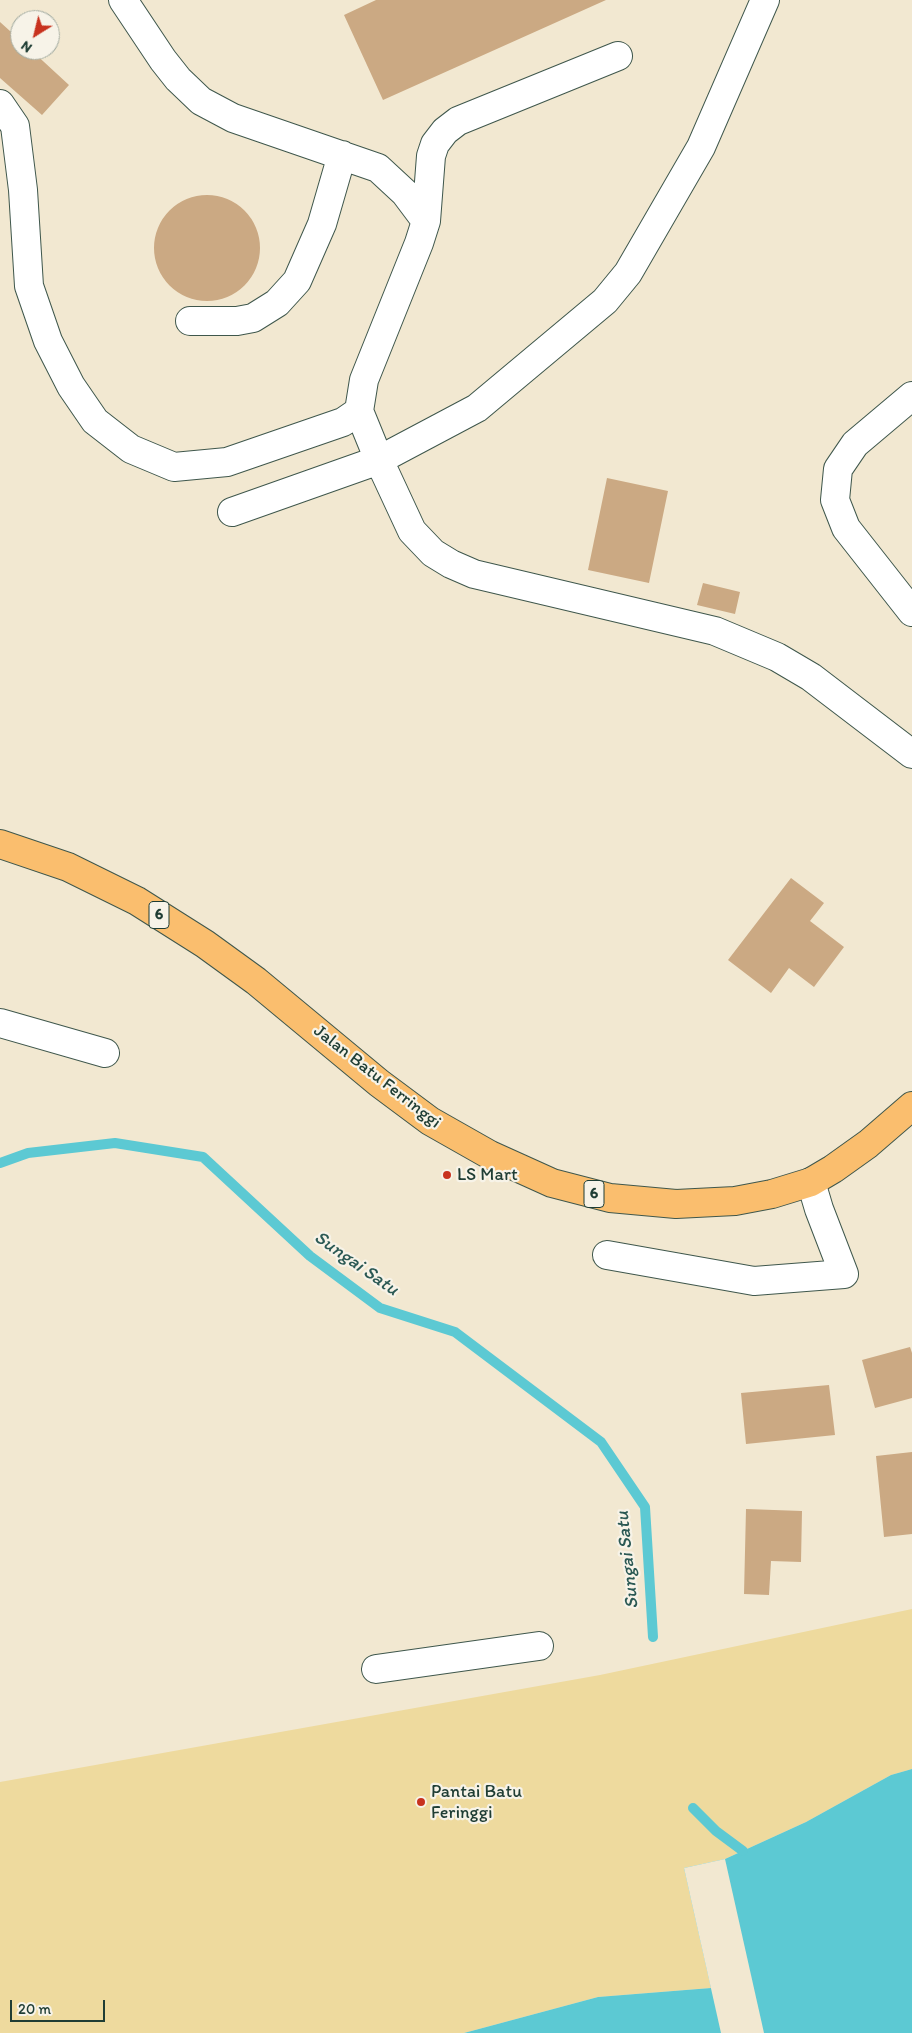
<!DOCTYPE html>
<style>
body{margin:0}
#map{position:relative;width:912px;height:2033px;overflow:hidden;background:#f2e8d1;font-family:Itim,sans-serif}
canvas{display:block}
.north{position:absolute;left:10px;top:10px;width:50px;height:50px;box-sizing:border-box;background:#f7f3e8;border:1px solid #a1aaa0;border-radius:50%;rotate:216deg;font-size:14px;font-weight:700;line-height:20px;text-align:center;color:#1f3d34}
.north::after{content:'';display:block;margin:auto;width:18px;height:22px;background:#c8321e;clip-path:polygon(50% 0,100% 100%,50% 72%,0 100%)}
.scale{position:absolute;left:10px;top:2000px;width:95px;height:22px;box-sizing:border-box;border:2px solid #1f3d34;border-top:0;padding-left:6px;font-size:15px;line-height:18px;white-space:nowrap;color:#1f3d34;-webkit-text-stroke:4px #f7f3e8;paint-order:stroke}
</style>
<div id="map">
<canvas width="912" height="2033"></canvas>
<div class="north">N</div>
<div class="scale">20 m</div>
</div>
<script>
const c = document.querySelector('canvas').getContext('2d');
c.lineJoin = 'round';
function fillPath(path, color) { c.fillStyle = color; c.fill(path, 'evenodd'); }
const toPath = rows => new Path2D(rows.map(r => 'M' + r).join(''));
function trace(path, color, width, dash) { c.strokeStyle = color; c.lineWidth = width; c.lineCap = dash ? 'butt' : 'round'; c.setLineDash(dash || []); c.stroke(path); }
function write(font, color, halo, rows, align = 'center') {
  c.font = font + ' Itim,sans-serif'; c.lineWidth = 4.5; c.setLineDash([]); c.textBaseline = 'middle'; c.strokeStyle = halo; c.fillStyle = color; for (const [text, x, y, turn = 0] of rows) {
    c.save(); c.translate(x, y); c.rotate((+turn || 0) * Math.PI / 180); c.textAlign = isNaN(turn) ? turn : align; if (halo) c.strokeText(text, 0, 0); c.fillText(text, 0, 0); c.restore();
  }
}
const sand = toPath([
 [912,1609,912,1769,891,1775,806,1822,725,1859,684,1868,711,1988,598,1997,464,2033,0,2033,0,1782,600,1675]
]);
const water = toPath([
 [912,1769,912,2033,464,2033,598,1997,711,1988,684,1868,725,1859,806,1822,891,1775]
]);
const pier = toPath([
 [725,1859,764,2033,721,2033,684,1868]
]);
const stream = toPath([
 [0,1163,28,1153,115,1143,203,1157,310,1256,380,1308,455,1332,601,1442,645,1507,653,1637],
 [693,1808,716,1831,743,1851]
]);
const building = toPath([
 [376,0,606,0,383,100,344,15],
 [0,22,20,40,20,50,31,50,69,85,42,115,0,78],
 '154 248a53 53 0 1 1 106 0a53 53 0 1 1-106 0Z',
 [607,478,668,491,649,583,588,570],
 [703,583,740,592,735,614,697,605],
 [791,878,824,903,810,921,844,947,814,987,789,968,771,993,728,960],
 [910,1347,912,1353,912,1398,875,1408,862,1360],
 [829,1385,835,1435,746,1444,741,1393],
 [912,1452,912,1534,884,1537,876,1456],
 [746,1509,802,1511,801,1562,771,1561,769,1595,744,1594]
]);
const minor = toPath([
 [123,0,163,60,178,79,201,101,233,118,378,168,405,193,426,221,419,243,364,380,359,411,379,460,412,531,433,553,451,564,474,574,715,631,777,657,811,677,912,754],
 [0,104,15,126,23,190,29,286,48,341,71,386,95,421,131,449,174,467,227,462,343,422,359,411],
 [426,221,431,156,435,144,445,131,458,121,618,56],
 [190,321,237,321,253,318,277,303,297,281,322,224,342,155],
 [912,396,855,444,838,469,835,500,846,528,912,612],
 [232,512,379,460,477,408,605,301,628,273,701,147,765,0],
 [0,1023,105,1053],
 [607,1255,754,1281,844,1274,819,1209,811,1182],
 [376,1669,539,1646]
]);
const major = toPath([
 [0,844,68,867,137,901,205,944,256,981,379,1083,430,1121,490,1155,552,1183,610,1198,676,1204,735,1201,772,1194,811,1182,833,1169,868,1144,912,1106]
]);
const markers = [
 [447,1175,5,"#c8321e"],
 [421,1802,5,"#c8321e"]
];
const shields = [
 [159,915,20],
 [594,1194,20]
];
const shieldNames = [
 ["6",159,915],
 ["6",594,1194]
];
const streetNames = [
 ["Jalan Batu Ferringgi",377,1077,38]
];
const poiNames = [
 ["LS Mart",457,1175],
 ["Pantai Batu",431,1792],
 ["Feringgi",431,1813]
];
const waterNames = [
 ["Sungai Satu",356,1264,35],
 ["Sungai Satu",628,1560,-96]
];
fillPath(sand, '#eeda9e');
fillPath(water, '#5cc9d3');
fillPath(pier, '#f2e8d1');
trace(stream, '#5cc9d3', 10);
fillPath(building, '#cba983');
trace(minor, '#3f574c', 30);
trace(major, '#3f574c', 30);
trace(minor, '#fff', 28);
trace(major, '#fabe6e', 28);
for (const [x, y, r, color] of markers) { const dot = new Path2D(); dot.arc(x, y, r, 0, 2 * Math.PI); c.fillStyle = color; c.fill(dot); trace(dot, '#f7f3e8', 2); }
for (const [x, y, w] of shields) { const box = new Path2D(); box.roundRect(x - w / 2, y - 13.5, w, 27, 4); c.fillStyle = '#f7f3e8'; c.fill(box); trace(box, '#1f3d34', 1); }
write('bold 16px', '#1f3d34', null, shieldNames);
write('18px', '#1f3d34', '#f7f3e8', streetNames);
write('18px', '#1f3d34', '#f7f3e8', poiNames, 'left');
write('italic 19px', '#2b5954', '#f7f3e8', waterNames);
</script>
